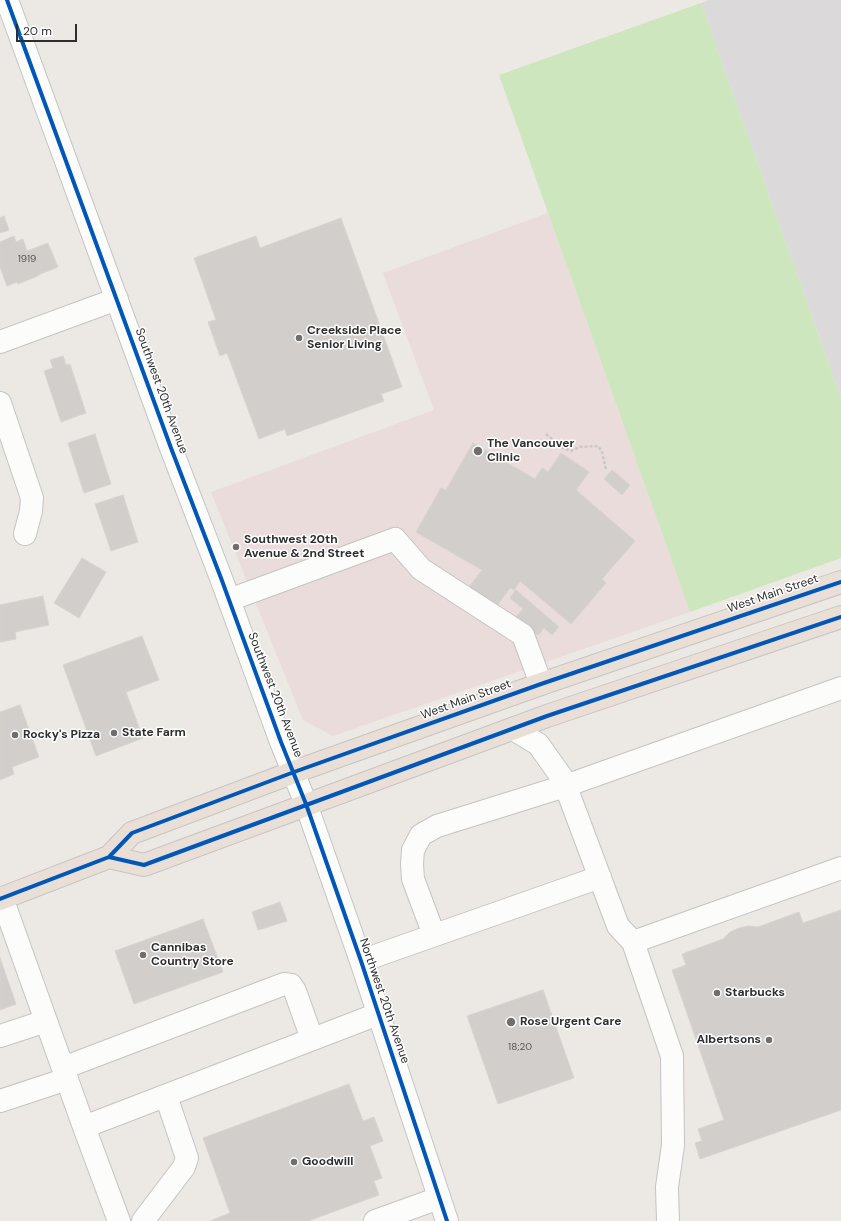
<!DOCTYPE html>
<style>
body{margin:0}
#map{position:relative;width:841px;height:1221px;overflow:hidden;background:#ece8e4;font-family:"DM Sans",sans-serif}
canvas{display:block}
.scale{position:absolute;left:16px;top:24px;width:61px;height:18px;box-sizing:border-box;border:2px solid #2e2e2e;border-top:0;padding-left:5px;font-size:12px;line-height:14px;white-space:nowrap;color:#2e2e2e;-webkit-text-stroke:3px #fff;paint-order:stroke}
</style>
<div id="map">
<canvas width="841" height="1221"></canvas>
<div class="scale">20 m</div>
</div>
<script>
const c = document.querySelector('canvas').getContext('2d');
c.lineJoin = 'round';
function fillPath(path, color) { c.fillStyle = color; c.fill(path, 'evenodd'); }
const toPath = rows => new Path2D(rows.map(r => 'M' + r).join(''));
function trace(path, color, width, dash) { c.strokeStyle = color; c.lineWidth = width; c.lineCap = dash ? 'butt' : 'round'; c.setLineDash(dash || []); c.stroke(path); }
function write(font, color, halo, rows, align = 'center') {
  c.font = font + ' "DM Sans",sans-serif'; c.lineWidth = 3; c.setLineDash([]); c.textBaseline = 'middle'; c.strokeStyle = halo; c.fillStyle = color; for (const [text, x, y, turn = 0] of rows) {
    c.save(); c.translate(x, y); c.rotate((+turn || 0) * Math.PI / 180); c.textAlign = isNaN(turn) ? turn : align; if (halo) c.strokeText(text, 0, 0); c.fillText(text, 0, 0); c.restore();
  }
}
const industrial = toPath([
 [709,0,841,0,841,398,701,3]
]);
const medical = toPath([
 [548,213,690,612,333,736,303,720,211,492,434,410,383,273]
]);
const green = toPath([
 [701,3,841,398,841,558,690,612,499,75]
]);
const building = toPath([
 [4,216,9,230,0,233,0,218,4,216],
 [341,218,402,387,381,394,384,401,287,436,285,429,259,439,227,353,220,356,208,322,216,320,194,258,256,236,260,248,341,218],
 [14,236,16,242,23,239,27,251,48,243,58,267,38,275,38,276,18,284,17,282,7,286,0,267,0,242,14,236],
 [63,356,66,365,70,364,86,413,61,422,44,371,53,368,50,360,63,356],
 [95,434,111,484,84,493,68,443,95,434],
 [473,443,535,479,542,468,548,472,561,453,589,472,576,490,635,541,602,579,606,583,571,624,520,581,514,590,510,588,496,607,469,587,482,570,416,532,441,488,446,490,473,443],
 [612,470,630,485,622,495,604,479,612,470],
 [123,495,138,542,111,551,95,504,123,495],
 [82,558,106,572,79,618,54,603,82,558],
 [516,590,559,627,552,635,544,628,538,635,516,617,523,609,510,598,516,590],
 [43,596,49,625,15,632,16,639,0,642,0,605,43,596],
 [142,636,159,680,126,692,143,738,96,756,63,665,142,636],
 [20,705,39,757,12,767,14,774,0,780,0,712,20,705],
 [280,902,287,921,258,930,252,912,280,902],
 [841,910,841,1110,700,1159,695,1143,702,1141,698,1129,724,1120,672,970,686,965,682,954,723,939,730,932,739,928,748,926,758,927,799,912,803,923,841,910],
 [203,919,223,972,134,1004,115,951,203,919],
 [0,958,16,1004,0,1010,0,958],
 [543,990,574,1078,498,1104,467,1016,543,990],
 [349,1084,363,1121,374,1117,383,1141,370,1146,382,1178,374,1181,379,1195,308,1221,210,1221,230,1213,203,1138,349,1084]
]);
const path = toPath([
 [546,434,563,448,571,451,580,447,598,446,602,452,606,470]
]);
const minor = toPath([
 [7,0,171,448,221,578,281,742,306,804,361,961,447,1221],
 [0,342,117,299],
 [0,403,32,498,31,511,25,534],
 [229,600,395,539,421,569,523,635,541,684],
 [513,729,538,744,563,779,618,926,633,942,672,1056,673,1145,667,1187,668,1221],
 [2,898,84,1127,119,1221],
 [434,935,413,879,412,864,413,850,421,835,437,826,565,786,841,688],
 [633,942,841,868],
 [361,961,600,877],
 [0,1036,46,1021],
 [63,1068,284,984,291,985,295,991,312,1039],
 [0,1101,67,1079],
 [84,1127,378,1014],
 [143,1221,184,1167,187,1158,166,1096],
 [375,1221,439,1198]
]);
const highway = toPath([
 [109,857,144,865,547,716,841,617],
 [0,899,109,857,132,833,294,772,541,684,841,582]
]);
const cycleway = toPath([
 [7,0,171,448,221,578,281,742,306,804,361,961,447,1221],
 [109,857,144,865,547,716,841,617],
 [0,899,109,857,132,833,294,772,541,684,841,582]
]);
const markers = [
 [299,338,4,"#706f6e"],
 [478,451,5,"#706f6e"],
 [236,547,4,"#706f6e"],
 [114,733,4,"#706f6e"],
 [15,735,4,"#706f6e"],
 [143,955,4,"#706f6e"],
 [717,993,4,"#706f6e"],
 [511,1022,5,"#706f6e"],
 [769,1040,4,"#706f6e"],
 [294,1162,4,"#706f6e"]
];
const numberNames = [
 ["1919",27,259],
 ["18;20",520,1047]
];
const poiNames = [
 ["Creekside Place",307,331],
 ["Senior Living",307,345],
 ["The Vancouver",487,444],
 ["Clinic",487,458],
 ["Southwest 20th",244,540],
 ["Avenue & 2nd Street",244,554],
 ["State Farm",122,733],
 ["Rocky's Pizza",23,735],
 ["Cannibas",151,948],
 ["Country Store",151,962],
 ["Starbucks",725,993],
 ["Rose Urgent Care",520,1022],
 ["Albertsons",761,1040,"right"],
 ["Goodwill",302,1162]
];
const streetNames = [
 ["Southwest 20th Avenue",161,391,70],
 ["West Main Street",773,594,-19],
 ["Southwest 20th Avenue",275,695,69],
 ["West Main Street",466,700,-20],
 ["Northwest 20th Avenue",384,1001,71]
];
fillPath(industrial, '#dcd9db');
fillPath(medical, '#e9dcdb');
fillPath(green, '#cee6be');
fillPath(building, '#d1cecb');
trace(building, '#d7d4d0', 1);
trace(minor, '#c5c4c5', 24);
trace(highway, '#c6c5c4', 24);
trace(path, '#c9c9c8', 2.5, [3, 2]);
trace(minor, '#fcfcfb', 22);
trace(highway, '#eadfd6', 22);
trace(cycleway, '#0057b8', 4);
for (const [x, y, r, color] of markers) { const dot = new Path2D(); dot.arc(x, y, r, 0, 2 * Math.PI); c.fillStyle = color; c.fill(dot); trace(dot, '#fff', 1.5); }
write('10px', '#585857', null, numberNames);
write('bold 12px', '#2e2e2e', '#fff', poiNames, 'left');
write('12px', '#2e2e2e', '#fff', streetNames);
</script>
